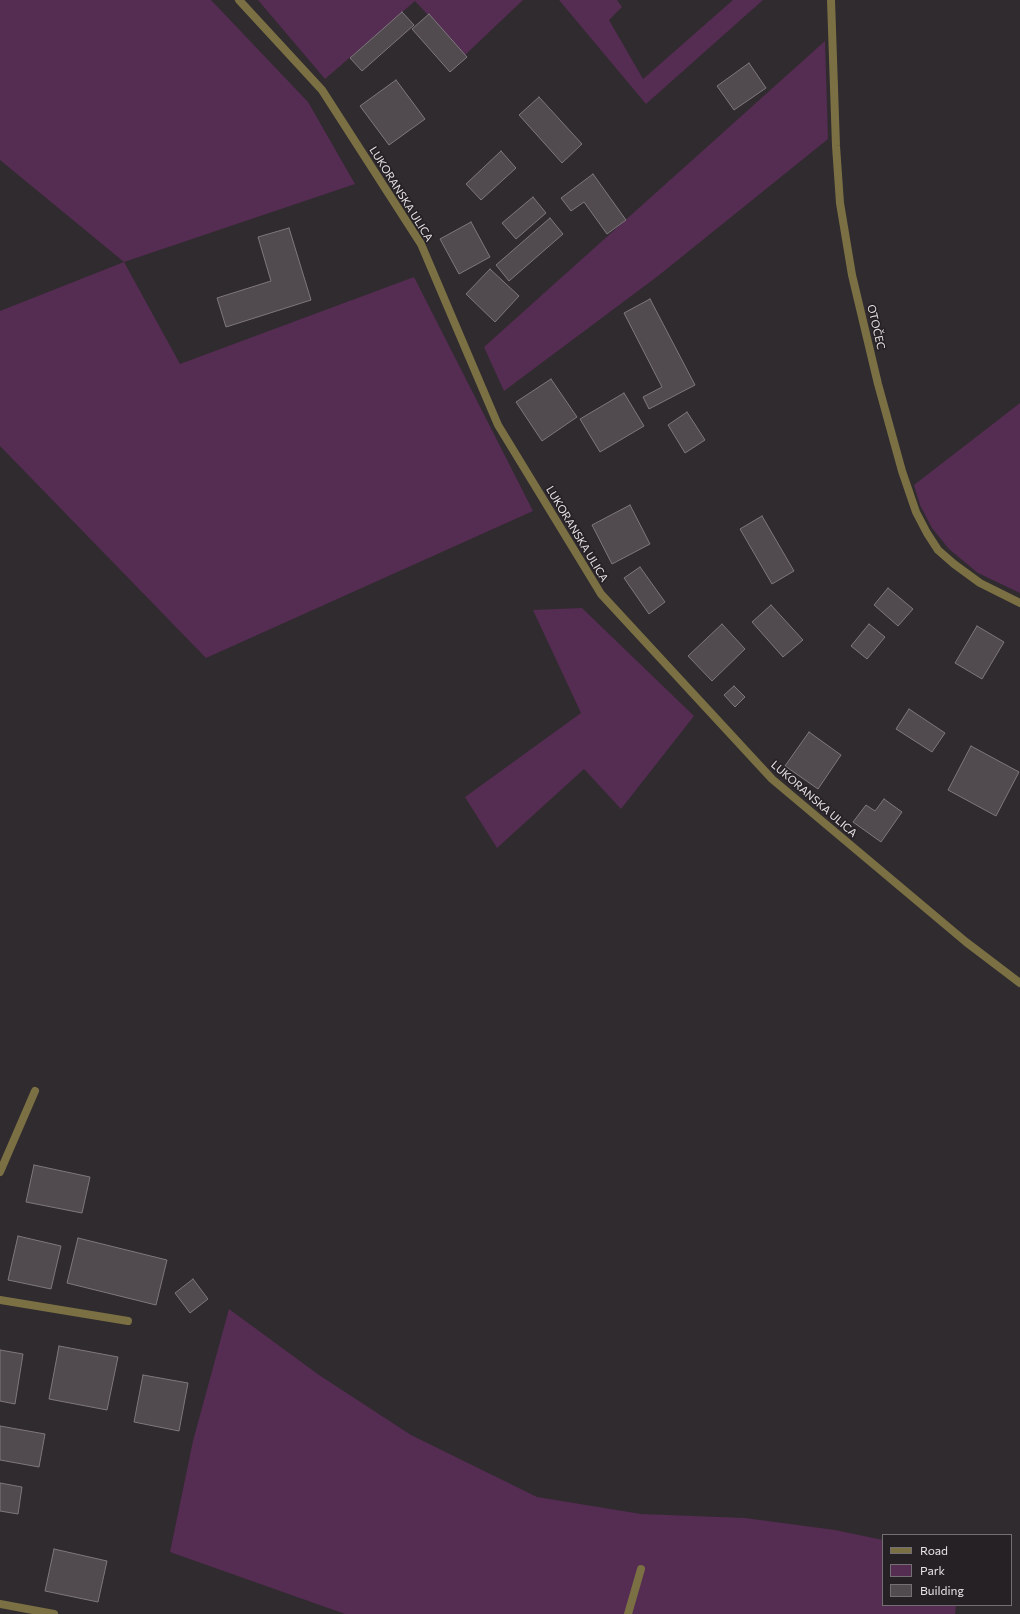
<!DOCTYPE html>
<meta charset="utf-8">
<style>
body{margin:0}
#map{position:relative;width:1020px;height:1614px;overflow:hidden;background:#302b2f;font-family:Commissioner,sans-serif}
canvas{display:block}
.legend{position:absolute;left:882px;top:1534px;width:130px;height:72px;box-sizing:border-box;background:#262125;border:1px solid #746f73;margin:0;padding:5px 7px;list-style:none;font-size:12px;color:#e8e4e7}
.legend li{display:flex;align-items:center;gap:8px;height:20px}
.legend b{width:20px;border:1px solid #746f73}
</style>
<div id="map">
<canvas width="1020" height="1614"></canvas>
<ul class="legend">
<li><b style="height:5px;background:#7b7043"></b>Road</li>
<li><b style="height:11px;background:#552c52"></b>Park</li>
<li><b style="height:11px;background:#514b50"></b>Building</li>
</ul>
</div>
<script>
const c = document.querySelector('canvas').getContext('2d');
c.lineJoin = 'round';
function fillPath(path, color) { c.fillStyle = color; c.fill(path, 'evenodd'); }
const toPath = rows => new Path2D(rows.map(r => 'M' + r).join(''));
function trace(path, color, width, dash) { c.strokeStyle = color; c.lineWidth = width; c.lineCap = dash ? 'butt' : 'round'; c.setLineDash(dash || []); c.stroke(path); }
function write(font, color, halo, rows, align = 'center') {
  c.font = font + ' Commissioner,sans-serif'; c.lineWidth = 3.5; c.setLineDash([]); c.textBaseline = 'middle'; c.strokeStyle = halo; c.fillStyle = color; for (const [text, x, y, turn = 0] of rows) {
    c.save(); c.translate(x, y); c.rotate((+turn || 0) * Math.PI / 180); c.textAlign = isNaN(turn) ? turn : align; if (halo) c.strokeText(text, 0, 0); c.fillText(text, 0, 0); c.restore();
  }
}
const green = toPath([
 [0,0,211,0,308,102,355,184,124,262,180,364,414,277,533,511,206,658,0,446,0,311,124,262,0,160],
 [258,0,523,0,465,55,415,1,325,79],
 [559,0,617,0,622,7,609,20,643,79,733,0,763,0,646,104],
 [825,41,828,139,658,276,504,391,484,347],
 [1020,403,1020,593,978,573,949,549,932,528,920,505,914,485],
 [582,608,694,716,621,809,584,769,497,848,465,797,581,713,533,610],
 [229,1309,319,1375,411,1435,537,1497,641,1514,745,1518,835,1530,883,1540,883,1605,956,1605,955,1614,345,1614,170,1552,193,1441]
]);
const building = toPath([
 [402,12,414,25,362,71,350,58,402,12],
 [429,14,467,57,450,72,412,29,429,14],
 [749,63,766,88,734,110,717,86,749,63],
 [396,80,425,119,389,145,360,106,396,80],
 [539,97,582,144,562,163,519,115,539,97],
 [501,151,516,168,481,200,466,184,501,151],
 [593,174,626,220,607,234,584,202,571,211,561,198,593,174],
 [533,197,546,213,516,239,502,223,533,197],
 [550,218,563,234,509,281,496,265,550,218],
 [471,222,490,257,459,274,440,239,471,222],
 [289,228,311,300,226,327,217,298,271,281,258,237,289,228],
 [490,269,519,296,495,322,466,294,490,269],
 [650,299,695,385,649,409,643,397,662,387,624,313,650,299],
 [551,379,577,417,542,441,516,402,551,379],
 [624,393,644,426,600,452,580,419,624,393],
 [687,412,705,440,685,453,668,425,687,412],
 [630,505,650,544,612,564,592,525,630,505],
 [762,516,794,571,772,584,740,529,762,516],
 [640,567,665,602,649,614,624,578,640,567],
 [888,588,913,609,898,626,874,605,888,588],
 [771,605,803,640,783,657,752,622,771,605],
 [722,624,745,649,712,681,688,656,722,624],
 [869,624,885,637,867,659,851,646,869,624],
 [977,626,1004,642,982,679,955,663,977,626],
 [734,686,745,697,735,707,724,695,734,686],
 [909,709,945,733,932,752,896,729,909,709],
 [809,732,841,755,818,789,785,766,809,732],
 [971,746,1019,772,996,816,948,790,971,746],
 [884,799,902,812,881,842,853,822,866,805,875,811,884,799],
 [34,1165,90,1177,82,1213,26,1202,34,1165],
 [18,1236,61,1246,51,1289,8,1280,18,1236],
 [78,1238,167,1260,156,1305,67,1283,78,1238],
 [193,1279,208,1299,190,1313,175,1293,193,1279],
 [59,1346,118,1357,107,1410,49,1399,59,1346],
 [0,1350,23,1354,15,1404,0,1401,0,1350],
 [143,1375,188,1383,179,1431,134,1422,143,1375],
 [0,1426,45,1434,39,1467,0,1460,0,1426],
 [0,1483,22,1487,18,1514,0,1511,0,1483],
 [54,1549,107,1561,98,1602,45,1591,54,1549]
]);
const service = toPath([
 [0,1300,128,1321],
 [0,1604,54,1614]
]);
const minor = toPath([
 [239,0,322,90,421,244,498,425,601,594,772,779,966,942,1020,983],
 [831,0,836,146,840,203,852,275,878,384,902,471,916,512,927,533,938,550,954,564,980,583,1020,603],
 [0,1172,35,1091],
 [628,1614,641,1569]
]);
const streetNames = [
 ["LUKORANSKA ULICA",401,194,58],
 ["OTOČEC",876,327,77],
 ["LUKORANSKA ULICA",577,534,59],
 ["LUKORANSKA ULICA",814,799,41]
];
fillPath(green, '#552c52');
fillPath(building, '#514b50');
trace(building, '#7e787d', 1);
trace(service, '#7b7043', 8);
trace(minor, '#7b7043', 8);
write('11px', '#e8e4e7', '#262125', streetNames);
</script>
